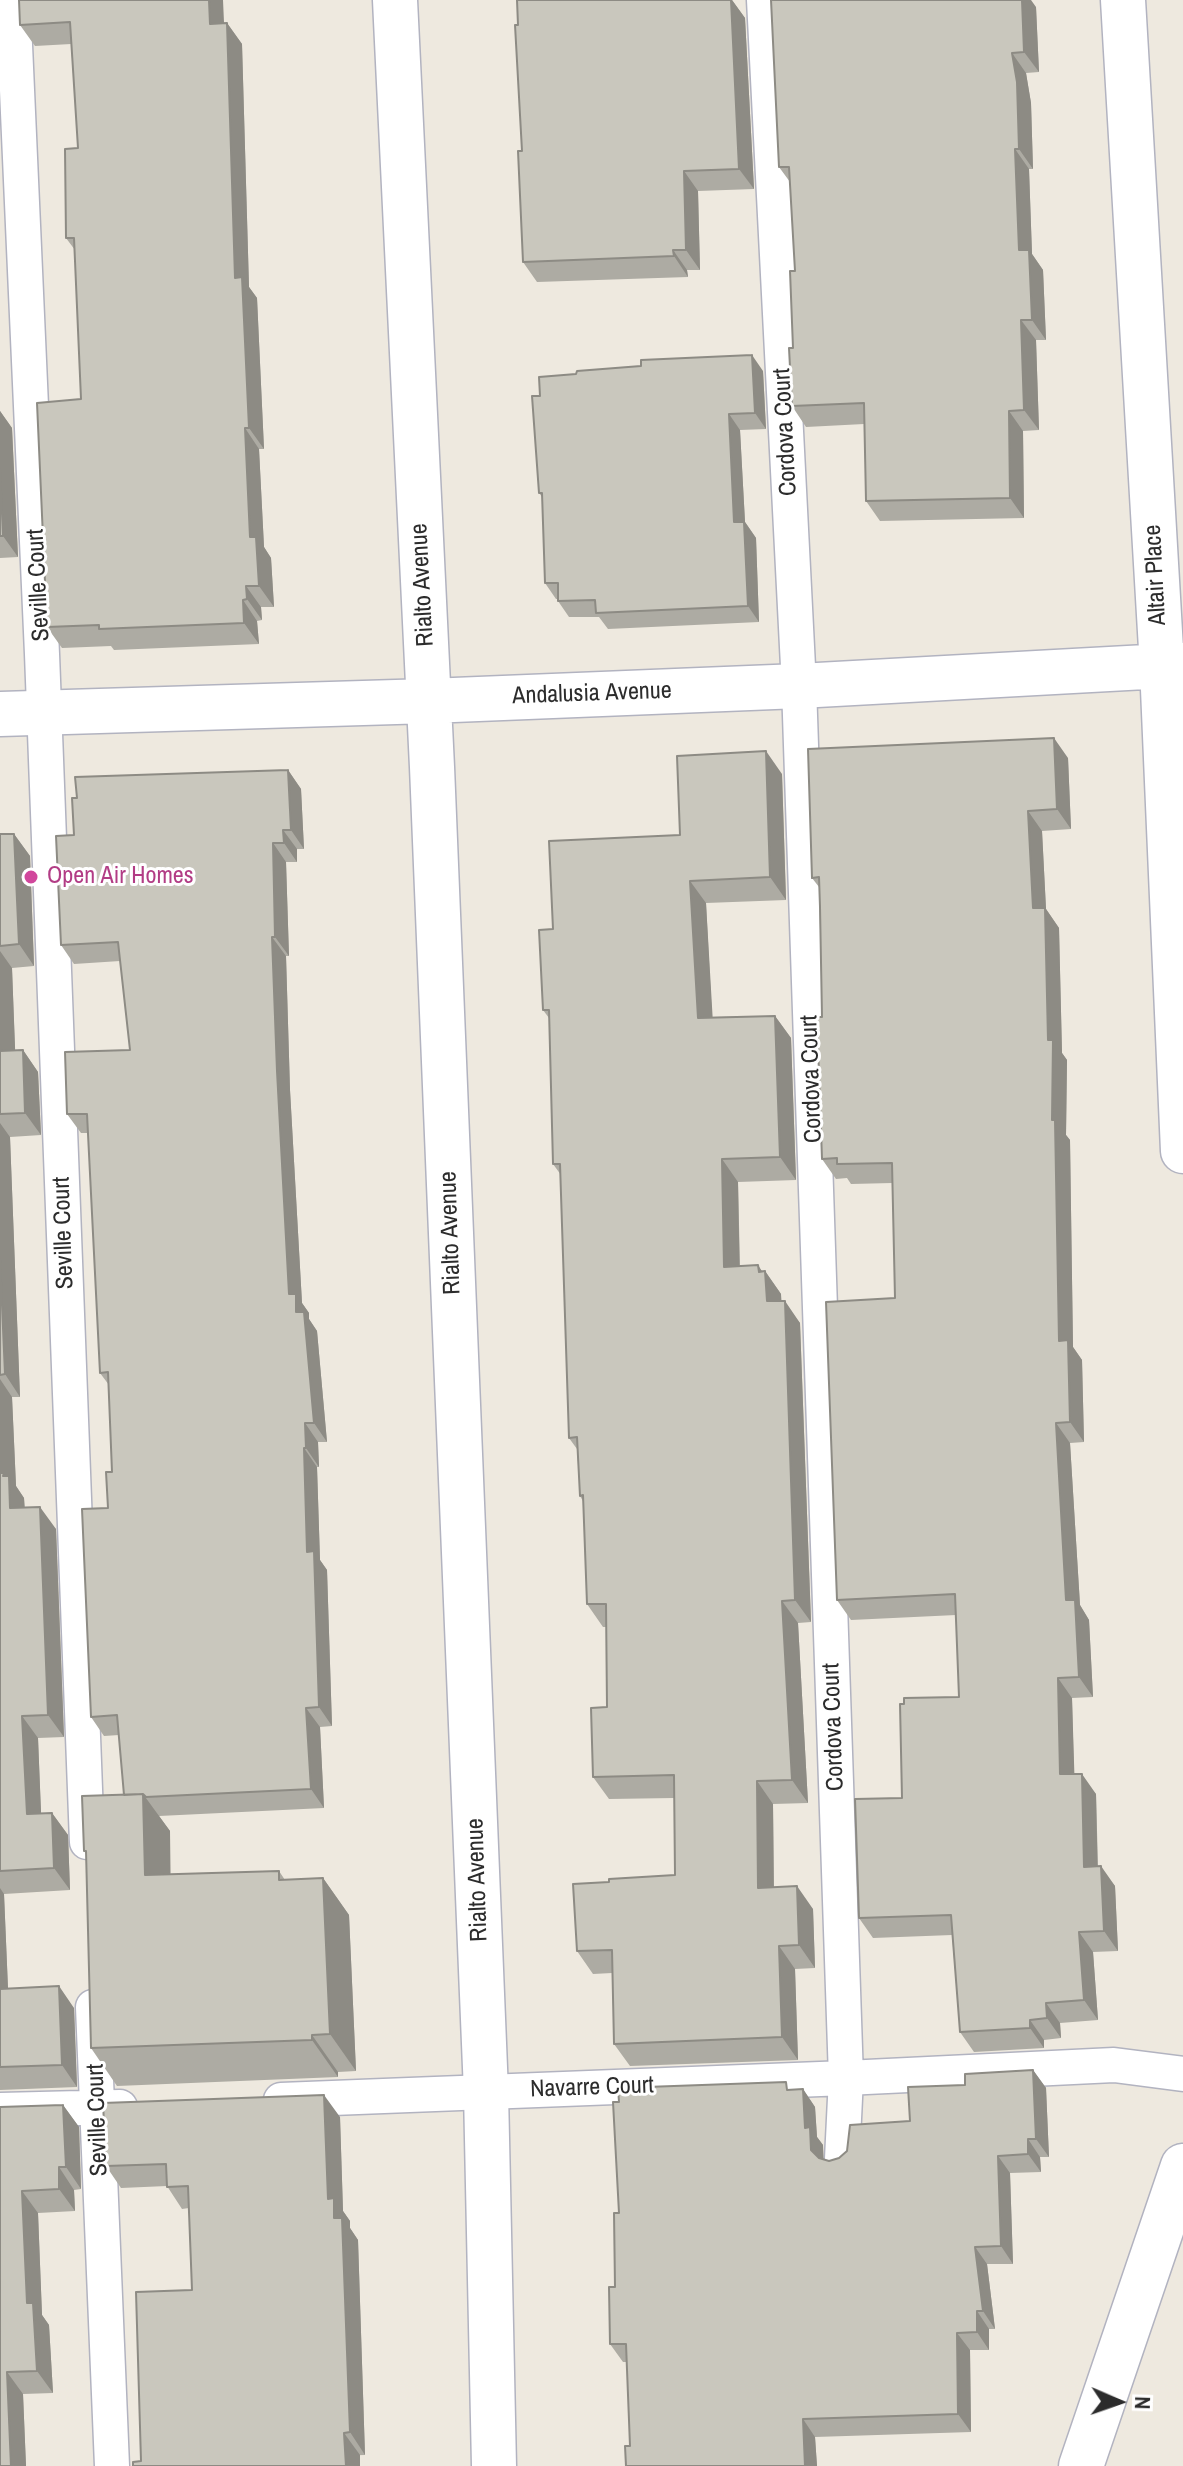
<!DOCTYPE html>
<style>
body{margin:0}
#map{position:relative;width:1183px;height:2466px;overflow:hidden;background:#eee9df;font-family:"Archivo Narrow",sans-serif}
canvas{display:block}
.north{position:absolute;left:1079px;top:2362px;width:80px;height:80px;-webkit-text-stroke:6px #fff;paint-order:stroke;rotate:92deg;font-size:22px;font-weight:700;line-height:32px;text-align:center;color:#2c2c2c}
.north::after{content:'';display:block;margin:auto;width:28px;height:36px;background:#2c2c2c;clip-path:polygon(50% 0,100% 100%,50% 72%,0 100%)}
</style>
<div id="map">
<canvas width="1183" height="2466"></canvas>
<div class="north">N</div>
</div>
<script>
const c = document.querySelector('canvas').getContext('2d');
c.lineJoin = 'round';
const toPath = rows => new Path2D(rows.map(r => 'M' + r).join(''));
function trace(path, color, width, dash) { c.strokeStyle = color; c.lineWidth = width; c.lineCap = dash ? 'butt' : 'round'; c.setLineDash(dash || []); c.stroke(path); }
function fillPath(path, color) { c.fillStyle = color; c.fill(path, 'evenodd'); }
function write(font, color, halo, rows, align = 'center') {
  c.font = font + ' "Archivo Narrow",sans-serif'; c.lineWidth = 6; c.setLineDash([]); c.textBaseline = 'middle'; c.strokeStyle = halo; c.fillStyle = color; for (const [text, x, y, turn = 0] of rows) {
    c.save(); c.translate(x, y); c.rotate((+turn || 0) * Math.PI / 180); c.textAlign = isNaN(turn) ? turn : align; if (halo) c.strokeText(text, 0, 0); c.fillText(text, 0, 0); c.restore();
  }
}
const lane = toPath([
 [13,0,42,654,87,1842],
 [764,0,799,686,846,2078,842,2159],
 [93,2007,112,2466],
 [281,2100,846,2078,1114,2065,1183,2074],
 [0,2110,120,2107]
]);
const street = toPath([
 [395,0,432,767,486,2092,494,2466],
 [1123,0,1162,666,1183,1151],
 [0,714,429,701,799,686,1183,665],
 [1081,2466,1183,2166]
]);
const wall = toPath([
 [19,0,227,23,242,44,249,287,257,298,264,449,259,449,264,547,271,558,274,607,261,607,262,620,257,621,259,644,114,650,111,646,62,648,47,627,81,399,75,250,66,238,78,148,71,44,35,46,20,25],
 [517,0,732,0,745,18,754,189,698,191,700,270,687,270,688,277,537,282,523,262,522,151],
 [1036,7,1039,72,1026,73,1031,103,1033,169,1029,169,1032,254,1043,270,1046,340,1036,340,1039,430,1023,431,1024,518,880,521,866,501,864,424,806,427,792,406,795,271,790,182,779,167],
 [763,371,766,429,740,430,745,522,756,538,759,622,608,629,599,617,569,617,558,601,558,599,556,599,545,583,543,498,539,493],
 [0,408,0,411,12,428,18,557,0,558],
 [1068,758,1071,829,1042,831,1046,909,1059,928,1062,1053,1067,1060,1066,1135,1070,1140,1073,1347,1082,1360,1084,1442,1070,1443,1080,1605,1089,1620,1093,1697,1072,1698,1074,1774,1096,1794,1098,1866,1115,1886,1118,1951,1093,1952,1098,2020,1060,2023,1061,2038,1044,2040,1044,2048,974,2052,960,2032,952,1935,873,1938,859,1918,902,1798,959,1697,956,1615,851,1620,837,1600,895,1298,892,1183,851,1184,847,1178,836,1179,822,1159,822,1017,819,887,812,878],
 [288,770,301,789,304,849,297,849,297,862,286,862,289,956,286,956,290,1090,302,1303,309,1313,309,1319,317,1331,327,1442,318,1442,319,1467,317,1467,320,1560,327,1570,332,1726,320,1727,324,1808,159,1816,170,1831,170,1874,279,1871,285,1880,323,1878,349,1915,356,2071,338,2072,338,2077,117,2086,91,2048,87,1855,84,1851,124,1795,119,1735,104,1736,91,1717,108,1508,112,1472,109,1385,100,1373,88,1133,81,1133,67,1114,130,1050,120,961,74,964,61,945,74,835],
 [782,774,786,900,706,903,712,1017,775,1016,791,1038,796,1180,738,1182,740,1266,765,1271,781,1294,781,1301,800,1323,811,1622,798,1623,808,1803,773,1804,774,1888,813,1909,815,1968,795,1969,798,2060,630,2066,614,2044,612,1973,593,1974,577,1951,609,1882,675,1875,674,1798,609,1799,593,1777,607,1707,606,1627,603,1627,587,1604,583,1501,580,1496,577,1449,569,1438,561,1175,553,1164,549,1018,543,1010,553,929,680,835],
 [0,834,14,834,30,856,34,966,12,968,15,1050,23,1050,38,1072,41,1135,10,1137,20,1397,12,1397,16,1486,24,1498,25,1507,56,1529,64,1737,38,1738,41,1814,52,1813,68,1835,70,1890,4,1894,8,1989,74,2008,77,2087,0,2090],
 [1033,2070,1046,2088,1049,2157,1040,2157,1041,2172,1010,2173,1013,2264,987,2264,995,2329,989,2329,989,2350,970,2350,971,2432,815,2437,817,2466,626,2466,630,2446,627,2362,623,2362,610,2344,615,2287,619,2213,792,2089,803,2089,815,2107,817,2137,823,2145,823,2159,829,2161,839,2158,910,2121,965,2085],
 [63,2105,79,2127,81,2189,74,2190,75,2211,38,2213,42,2315,49,2325,53,2393,23,2394,26,2466,0,2466,0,2107],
 [340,2117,343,2211,350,2221,350,2228,358,2240,365,2455,141,2461,192,2290,189,2208,182,2209,167,2186,121,2188,106,2166]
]);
const shadedWall = toPath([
 [209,0,223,0,225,45,210,24],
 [731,0,732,0,745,18,754,189,739,169],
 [1022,0,1031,0,1036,7,1039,72,1024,52],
 [227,23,242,44,249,287,257,298,264,449,249,428,235,278],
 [1012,53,1026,73,1031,103,1033,169,1019,149],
 [1015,149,1029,169,1032,254,1043,270,1046,340,1032,320,1019,250],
 [684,171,698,191,700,270,686,250],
 [673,250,687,270,688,277,674,256],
 [1021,320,1036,340,1039,430,1024,410],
 [752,355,763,371,766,429,755,413],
 [0,408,0,411,12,428,18,557,3,536,0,469],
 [1009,411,1023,431,1024,518,1010,498],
 [729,414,740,430,745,522,756,538,759,622,748,606,734,522],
 [245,428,259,449,264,547,271,558,274,607,259,586,250,537],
 [246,586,261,607,262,620,247,599],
 [243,600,257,621,259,644,244,623],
 [1054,738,1068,758,1071,829,1057,809],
 [766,751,782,774,786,900,770,877],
 [288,770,301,789,304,849,291,830],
 [1028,811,1042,831,1046,909,1059,928,1062,1053,1067,1060,1066,1135,1070,1140,1073,1347,1082,1360,1084,1442,1070,1422,1059,1341,1052,1120,1033,908],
 [283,830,297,849,297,862,284,843],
 [14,834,30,856,34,966,19,944],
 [273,843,286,862,289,956,275,937],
 [690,881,706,903,714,1041,698,1018],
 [272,937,286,956,290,1090,302,1303,309,1313,309,1319,317,1331,327,1442,314,1423,296,1312,289,1294,277,1071],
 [0,951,12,968,16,1073,0,1051],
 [775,1016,791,1038,796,1180,780,1157],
 [23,1050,38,1072,41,1135,25,1113],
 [0,1123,10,1137,20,1397,5,1374,0,1259],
 [722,1159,738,1182,740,1290,724,1267],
 [758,1265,765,1276,765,1271,781,1294,783,1324,767,1301],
 [785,1301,800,1323,811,1622,795,1600],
 [0,1379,12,1397,16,1486,24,1498,25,1530,10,1508,0,1473],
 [305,1423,318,1442,319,1467,306,1448],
 [1056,1423,1070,1443,1080,1605,1089,1620,1093,1697,1079,1677,1066,1600],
 [304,1448,317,1467,320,1560,327,1570,332,1726,319,1707,307,1552],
 [40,1507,56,1529,64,1737,48,1715],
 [782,1601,798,1623,808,1803,792,1780],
 [1058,1678,1072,1698,1075,1794,1060,1774],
 [306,1708,320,1727,324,1808,311,1789],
 [22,1716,38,1738,42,1836,27,1814],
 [1082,1774,1096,1794,1098,1888,1084,1867],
 [757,1781,773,1804,774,1911,758,1888],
 [143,1794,170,1831,171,1912,145,1875],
 [52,1813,68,1835,70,1890,54,1868],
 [1101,1866,1115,1886,1118,1951,1104,1931],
 [323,1878,349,1915,356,2071,330,2034],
 [797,1886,813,1909,815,1968,799,1945],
 [0,1888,4,1894,9,2012,0,1999],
 [1079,1932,1093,1952,1098,2020,1084,2000],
 [779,1946,795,1969,798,2060,782,2037],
 [59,1986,74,2008,77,2087,62,2065],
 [1046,2003,1060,2023,1061,2038,1047,2018],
 [1030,2020,1044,2040,1044,2048,1030,2028],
 [312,2035,338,2072,338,2077,312,2040],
 [1033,2070,1046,2088,1049,2157,1036,2139],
 [803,2089,815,2107,817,2137,823,2145,824,2167,811,2150,805,2128],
 [324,2095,340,2117,343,2211,350,2221,350,2228,358,2240,365,2455,350,2432,334,2218,328,2199],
 [63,2105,79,2127,81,2189,66,2167],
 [1028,2139,1040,2157,1041,2172,1028,2154],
 [998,2156,1010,2173,1013,2264,1001,2246],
 [59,2167,74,2190,75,2211,59,2189],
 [22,2191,38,2213,42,2315,49,2325,53,2393,37,2371,27,2303],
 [975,2247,987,2264,995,2329,983,2311],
 [977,2311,989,2329,989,2350,977,2332],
 [957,2333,970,2350,971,2432,958,2414],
 [7,2372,23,2394,26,2466,11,2466],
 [803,2419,815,2437,817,2466,805,2466],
 [344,2433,360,2455,360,2466,346,2466]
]);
const building = toPath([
 [19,0,209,0,210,24,227,23,235,278,242,277,249,428,245,428,250,537,256,537,259,586,246,586,247,599,243,600,244,623,99,629,99,625,47,627,37,403,81,399,74,238,66,238,65,149,78,148,70,22,20,25,19,0],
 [517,0,731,0,739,169,684,171,686,250,673,250,674,256,523,262,518,151,522,151,515,25,518,25,517,0],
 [771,0,1022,0,1024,52,1012,53,1017,82,1019,149,1015,149,1019,250,1029,250,1032,320,1021,320,1024,410,1009,411,1010,498,866,501,864,403,792,406,789,348,793,348,790,271,795,271,789,167,779,167,771,0],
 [752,355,755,413,729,414,734,522,744,522,748,606,596,613,595,600,558,601,558,583,545,583,542,493,539,493,532,396,540,396,539,377,576,374,577,371,641,366,641,360,752,355],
 [0,469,3,536,0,536,0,469],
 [1054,738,1057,809,1028,811,1033,908,1045,908,1048,1040,1053,1040,1052,1120,1055,1120,1059,1341,1068,1340,1070,1422,1056,1423,1066,1600,1075,1600,1079,1677,1058,1678,1060,1774,1082,1774,1084,1867,1101,1866,1104,1931,1079,1932,1084,2000,1046,2003,1047,2018,1030,2020,1030,2028,960,2032,951,1915,859,1918,855,1799,902,1798,900,1704,904,1704,904,1698,959,1697,955,1594,837,1600,826,1302,895,1298,892,1163,837,1164,837,1158,822,1159,817,1017,822,1017,820,907,819,877,812,878,808,749,1054,738],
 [766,751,770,877,690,881,698,1018,775,1016,780,1157,722,1159,724,1267,758,1265,759,1272,765,1271,767,1301,785,1301,795,1600,782,1601,792,1780,757,1781,758,1888,797,1886,799,1945,779,1946,782,2037,614,2044,612,1950,577,1951,573,1884,609,1882,609,1879,675,1875,674,1775,593,1777,591,1708,607,1707,606,1604,587,1604,583,1495,580,1496,577,1437,569,1438,560,1164,553,1164,549,1010,543,1010,539,930,553,929,549,841,680,835,677,756,766,751],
 [288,770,291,830,283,830,284,843,273,843,275,937,272,937,277,1071,289,1294,296,1294,296,1312,304,1312,314,1423,305,1423,306,1448,304,1448,307,1552,314,1551,319,1707,306,1708,311,1789,146,1797,143,1794,124,1795,117,1715,91,1717,82,1509,108,1508,106,1472,112,1472,108,1372,100,1373,87,1114,67,1114,65,1052,130,1050,118,942,61,945,56,836,74,835,72,798,77,798,75,777,288,770],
 [0,834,14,834,19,944,0,946,0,834],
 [0,1045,0,1051,23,1050,25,1113,0,1114,0,1045],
 [0,1259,5,1374,0,1375,0,1259],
 [0,1462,0,1473,4,1473,3,1476,9,1476,10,1508,40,1507,48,1715,22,1716,27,1814,52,1813,54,1868,0,1871,0,1462],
 [143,1794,145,1875,279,1871,279,1880,323,1878,330,2034,312,2035,312,2040,91,2048,86,1851,84,1851,82,1796,143,1794],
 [59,1986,62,2065,0,2067,0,1989,59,1986],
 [1033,2070,1036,2139,1028,2139,1028,2154,998,2156,1001,2246,975,2247,983,2311,977,2311,977,2332,957,2333,958,2414,803,2419,805,2466,626,2466,625,2446,630,2446,626,2344,610,2344,609,2287,615,2287,614,2213,619,2213,613,2102,619,2102,618,2088,786,2082,787,2090,803,2089,805,2128,810,2127,811,2150,819,2158,829,2161,839,2158,847,2151,850,2125,910,2121,908,2087,965,2085,965,2074,1033,2070],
 [324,2095,328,2199,334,2198,334,2218,342,2218,350,2432,344,2433,346,2466,133,2466,133,2462,141,2461,136,2292,192,2290,188,2186,167,2187,166,2164,106,2166,103,2103,324,2095],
 [63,2105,66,2167,59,2167,59,2189,22,2191,27,2303,33,2303,37,2371,7,2372,11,2466,0,2466,0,2107,63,2105]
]);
const markers = [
 [31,877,8,"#d1479c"]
];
const streetNames = [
 ["Cordova Court",786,432,-93],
 ["Altair Place",1156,575,-93],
 ["Seville Court",39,585,-93],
 ["Rialto Avenue",423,585,-93],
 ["Andalusia Avenue",592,694,-2],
 ["Cordova Court",812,1079,-92],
 ["Seville Court",64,1233,-92],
 ["Rialto Avenue",451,1233,-92],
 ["Cordova Court",834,1727,-92],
 ["Rialto Avenue",478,1880,-92],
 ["Navarre Court",592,2088,-2],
 ["Seville Court",98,2120,-92]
];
const hotelNames = [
 ["Open Air Homes",47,877]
];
trace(lane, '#b2b3c0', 37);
trace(street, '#b2b3c0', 47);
trace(lane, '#fff', 34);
trace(street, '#fff', 44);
fillPath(wall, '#adaba3');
fillPath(shadedWall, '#8d8b84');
fillPath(building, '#c9c7bd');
trace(building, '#8d8b84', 2);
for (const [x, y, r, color] of markers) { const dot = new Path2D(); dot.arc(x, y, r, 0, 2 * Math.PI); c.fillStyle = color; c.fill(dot); trace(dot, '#fff', 3); }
write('24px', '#2c2c2c', '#fff', streetNames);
write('24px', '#b23c85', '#fff', hotelNames, 'left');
</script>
